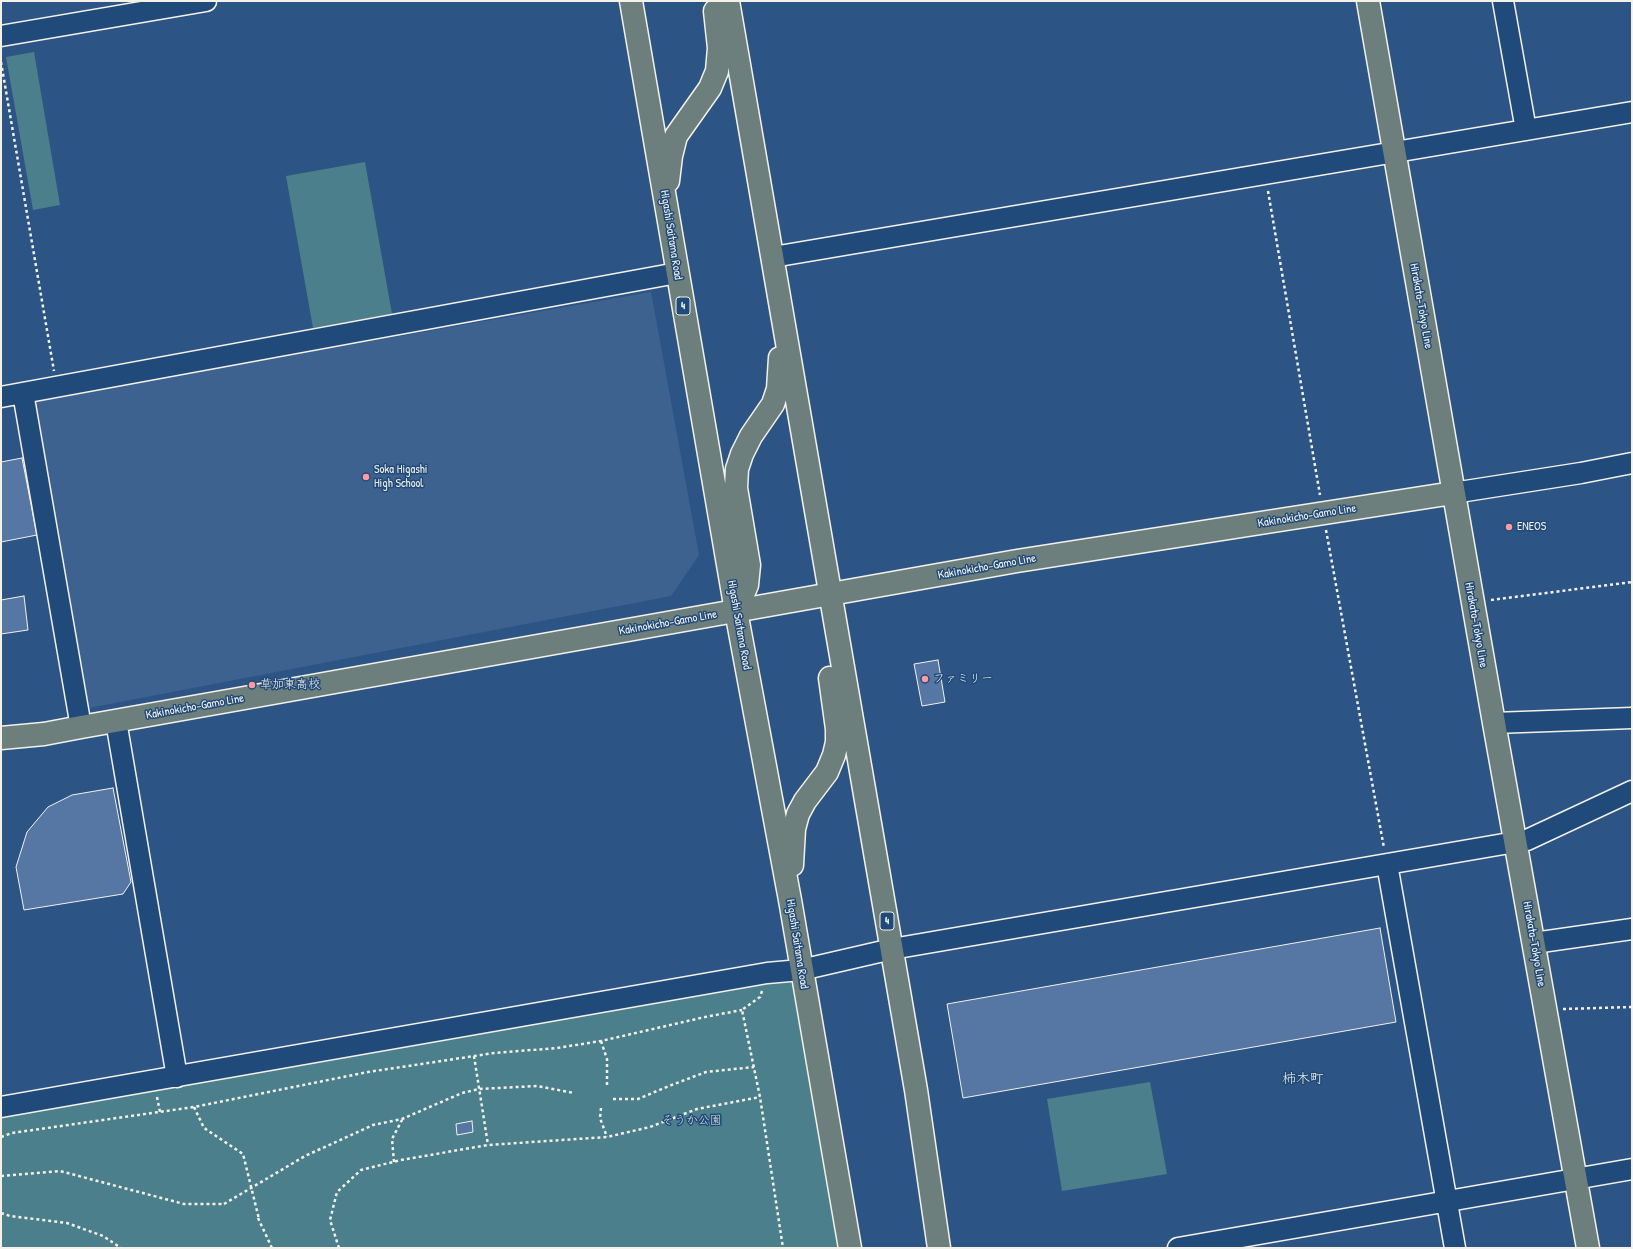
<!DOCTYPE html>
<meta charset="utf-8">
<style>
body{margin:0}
#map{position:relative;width:1633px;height:1249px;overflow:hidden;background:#2c5585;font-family:"Patrick Hand",sans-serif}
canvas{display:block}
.frame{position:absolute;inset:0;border:2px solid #f4f1e8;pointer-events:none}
</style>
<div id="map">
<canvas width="1633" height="1249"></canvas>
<div class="frame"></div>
</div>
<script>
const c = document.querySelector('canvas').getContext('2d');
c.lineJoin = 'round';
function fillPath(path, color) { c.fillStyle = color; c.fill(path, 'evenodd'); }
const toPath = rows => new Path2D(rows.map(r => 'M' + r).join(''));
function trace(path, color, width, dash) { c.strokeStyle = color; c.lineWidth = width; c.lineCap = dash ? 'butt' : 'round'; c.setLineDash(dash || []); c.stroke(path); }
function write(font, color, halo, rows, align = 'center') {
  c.font = font + ' "Patrick Hand","Klee One",sans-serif'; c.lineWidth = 3; c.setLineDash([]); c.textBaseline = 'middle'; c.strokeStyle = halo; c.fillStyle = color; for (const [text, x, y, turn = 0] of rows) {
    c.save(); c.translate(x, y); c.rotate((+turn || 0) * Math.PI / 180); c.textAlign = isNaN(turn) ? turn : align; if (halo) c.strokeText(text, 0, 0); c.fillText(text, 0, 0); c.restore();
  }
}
const built = toPath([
 [651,292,699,555,671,596,89,708,35,400]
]);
const green = toPath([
 [34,52,60,205,33,210,6,57],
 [365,162,392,314,313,328,286,176],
 [795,976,842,1248,1,1248,1,1114],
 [1150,1082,1167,1174,1062,1191,1047,1099]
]);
const building = toPath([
 [22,458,37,535,1,542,1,462,22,458],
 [24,596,28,630,1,634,1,600,24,596],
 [938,660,945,702,922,706,914,664,938,660],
 [113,788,131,882,123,894,24,910,16,867,27,832,48,807,72,795,113,788],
 [1380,928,1396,1022,963,1098,947,1004,1380,928],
 [472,1121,473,1132,457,1135,456,1124,472,1121]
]);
const path = toPath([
 [1,62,54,371],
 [1268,191,1320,495],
 [1326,530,1384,848],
 [1491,600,1632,582],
 [762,991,760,997,742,1010,760,1097,783,1248],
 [1563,1009,1632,1007],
 [601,1041,607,1059,607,1086],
 [474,1056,488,1145],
 [157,1097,160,1112],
 [613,1099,638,1099,669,1086,706,1072,754,1067],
 [194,1107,204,1128,243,1154,259,1219],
 [601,1108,600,1118,607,1137],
 [1,1137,12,1133,194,1107,368,1072,435,1062,494,1053,557,1048,601,1041,705,1017,742,1010],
 [394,1162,392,1139,402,1120],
 [1,1176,60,1171,184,1204,225,1204],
 [224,1204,305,1156,373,1125,402,1119,462,1093,479,1089,537,1086,574,1093],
 [1,1213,10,1216,67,1223,103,1236,121,1248],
 [258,1218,272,1248],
 [339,1248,330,1220,337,1192,361,1170,401,1160,488,1145,607,1137,650,1127,697,1109,760,1097]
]);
const minor = toPath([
 [1503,1,1526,130],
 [1,36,206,1],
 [773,257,1632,112],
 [23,393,81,727],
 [1,397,677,273],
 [1453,493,1581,473,1632,463],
 [116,721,177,1077],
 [1494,723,1632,718],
 [1387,864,1455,1248],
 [1534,943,1632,929],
 [1,1107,767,973,801,970,892,949,1527,840,1632,791],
 [1178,1248,1632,1169]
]);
const major = toPath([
 [1368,1,1494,723,1588,1248],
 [1,738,44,734,81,727,1017,561,1453,493]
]);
const highway = toPath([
 [631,1,736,611,790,900,850,1248],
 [728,1,916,1090,939,1248],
 [668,181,671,156,676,136,710,88,717,71,719,48,715,11],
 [736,611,747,585,749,565,736,488,737,469,742,454,751,436,773,404,778,389,780,358],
 [792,865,794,829,798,814,805,801,827,772,834,755,837,742,837,729,830,678]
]);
const markers = [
 [366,477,4,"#ff9aa2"],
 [1509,527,4,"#ff9aa2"],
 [925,679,4,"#ff9aa2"],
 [252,685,4,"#ff9aa2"]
];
const shields = [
 [683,306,14],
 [887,921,14]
];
const shieldNames = [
 ["4",683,306],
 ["4",887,921]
];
const streetNames = [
 ["Higashi Saitama Road",671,235,81],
 ["Hirakata-Tokyo Line",1421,306,80],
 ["Kakinokicho-Gamo Line",1307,516,-9],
 ["Kakinokicho-Gamo Line",987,567,-10],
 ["Kakinokicho-Gamo Line",668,623,-10],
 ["Higashi Saitama Road",739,625,80],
 ["Hirakata-Tokyo Line",1476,625,80],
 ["Kakinokicho-Gamo Line",195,707,-10],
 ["Higashi Saitama Road",797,944,81],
 ["Hirakata-Tokyo Line",1534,944,80]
];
const poiNames = [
 ["Soka Higashi",374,470],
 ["High School",374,484],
 ["ENEOS",1517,527],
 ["ファミリー",933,679],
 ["草加東高校",260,685]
];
const parkNames = [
 ["そうか公園",692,1121]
];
const quarterNames = [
 ["柿木町",1303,1079]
];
fillPath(built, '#3d6290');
fillPath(green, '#4c7f8c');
fillPath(building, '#5677a3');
trace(building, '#f4f1e8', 1);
trace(minor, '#f4f1e8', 23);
trace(major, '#f4f1e8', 25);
trace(highway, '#f4f1e8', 25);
trace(path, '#f4f1e8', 2.5, [3, 3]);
trace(minor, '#1f4a7a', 20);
trace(major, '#6c7f7c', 22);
trace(highway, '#6c7f7c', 22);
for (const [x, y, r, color] of markers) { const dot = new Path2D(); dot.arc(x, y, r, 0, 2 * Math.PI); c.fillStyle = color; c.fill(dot); trace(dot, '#1f4a7a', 1.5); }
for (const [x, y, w] of shields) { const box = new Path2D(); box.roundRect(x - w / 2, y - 9, w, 18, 3); c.fillStyle = '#1f4a7a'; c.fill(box); trace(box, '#f4f1e8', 1); }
write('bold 11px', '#f4f1e8', null, shieldNames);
write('12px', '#f4f1e8', '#1f4a7a', streetNames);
write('12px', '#f4f1e8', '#1f4a7a', poiNames, 'left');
write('12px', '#dbe0da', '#1f4a7a', parkNames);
write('14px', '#f4f1e8', '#1f4a7a', quarterNames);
</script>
